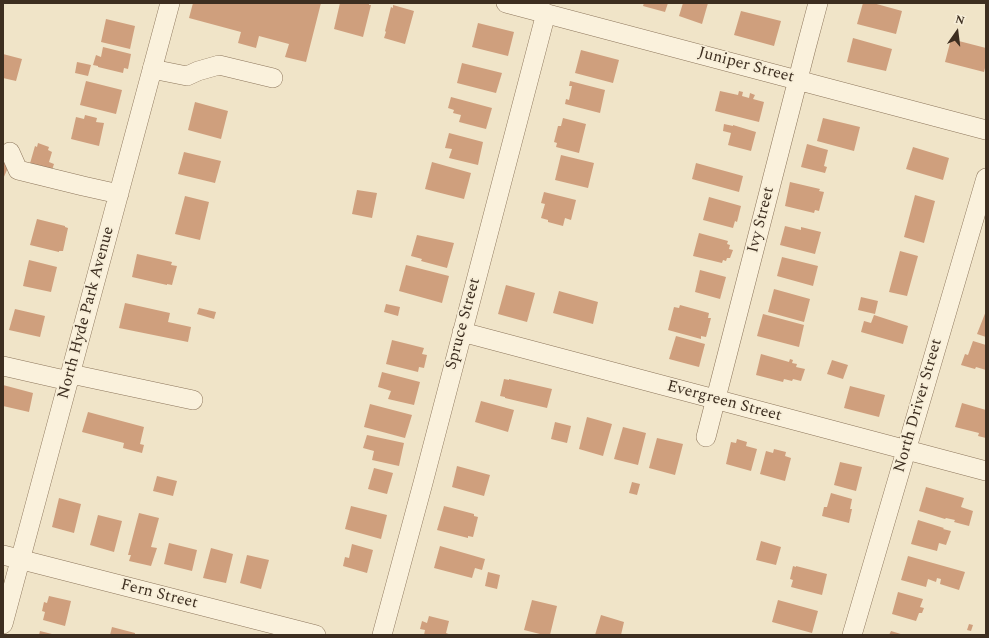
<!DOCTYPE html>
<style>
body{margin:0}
#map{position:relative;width:989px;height:638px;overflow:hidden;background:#f0e4c8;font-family:Spectral,serif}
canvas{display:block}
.frame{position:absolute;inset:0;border:4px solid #3d2e20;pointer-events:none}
.north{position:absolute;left:937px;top:12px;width:40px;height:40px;-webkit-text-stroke:3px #f7eed8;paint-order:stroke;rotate:14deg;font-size:11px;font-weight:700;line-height:16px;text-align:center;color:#3d2e20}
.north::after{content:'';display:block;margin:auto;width:14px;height:18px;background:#3d2e20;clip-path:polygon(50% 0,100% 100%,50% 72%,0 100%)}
</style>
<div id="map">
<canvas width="989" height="638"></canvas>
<div class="frame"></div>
<div class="north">N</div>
</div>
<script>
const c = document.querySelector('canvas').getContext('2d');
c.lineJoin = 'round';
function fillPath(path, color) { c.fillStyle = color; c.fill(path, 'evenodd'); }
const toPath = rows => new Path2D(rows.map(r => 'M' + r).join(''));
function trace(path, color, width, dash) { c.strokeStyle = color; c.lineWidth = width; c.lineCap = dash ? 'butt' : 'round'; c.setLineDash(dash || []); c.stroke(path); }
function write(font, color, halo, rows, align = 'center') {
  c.font = font + ' Spectral,serif'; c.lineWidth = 3.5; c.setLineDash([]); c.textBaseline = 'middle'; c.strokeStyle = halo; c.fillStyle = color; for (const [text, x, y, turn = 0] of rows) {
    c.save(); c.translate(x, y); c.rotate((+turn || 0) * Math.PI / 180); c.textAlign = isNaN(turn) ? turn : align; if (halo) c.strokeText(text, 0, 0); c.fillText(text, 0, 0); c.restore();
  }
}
const building = toPath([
 [193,3,321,3,306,62,285,57,289,44,259,36,256,48,238,43,241,32,189,18],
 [340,3,369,3,369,5,371,5,363,37,334,29],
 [644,3,668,3,665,12,643,6],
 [683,3,708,3,702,24,679,16],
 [863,3,873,3,902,11,896,34,857,24],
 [393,5,414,11,405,44,384,38,386,32,385,31,391,7,393,8],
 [741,11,781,21,774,46,734,35],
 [106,19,135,26,130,49,101,42],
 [478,23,514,32,508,56,472,47],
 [853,38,892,49,886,71,847,62],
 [951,39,986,48,986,64,984,72,945,62],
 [103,47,131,54,128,69,124,68,123,73,98,67,98,66,93,65,96,55,101,57],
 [581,50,619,60,613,83,575,73],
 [3,54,22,59,16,81,3,78],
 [77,62,91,65,88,76,75,73],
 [462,63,502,73,496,93,457,83],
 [86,81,122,90,116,114,80,105],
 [570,81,605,90,600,113,565,104,566,99,569,100,572,86,569,86],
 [720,91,738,95,739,91,743,92,742,96,749,98,750,93,755,95,753,99,764,102,759,122,715,111],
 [451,97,492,108,486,129,459,122,461,115,453,113,454,110,448,108],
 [195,102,228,111,221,139,188,130],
 [85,115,97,118,96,122,104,123,99,146,71,139,76,117,84,119],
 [563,118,586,124,579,153,556,147,557,143,554,142,558,126,561,126],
 [823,118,860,127,854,151,817,141],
 [724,124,733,126,733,125,756,132,751,151,728,145,731,133,723,131],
 [449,133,483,142,478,165,449,158,452,149,445,148],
 [38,143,49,147,48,150,52,152,49,162,54,164,51,173,29,167,35,146,37,147],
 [807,144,828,150,824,166,827,167,825,173,801,167],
 [913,147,949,158,943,180,906,169],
 [184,152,221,161,215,183,178,174],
 [561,155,594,163,588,188,555,180],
 [3,159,10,163,3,179],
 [432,162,471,173,464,199,425,189],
 [696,163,743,176,739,192,692,179],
 [790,182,820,189,819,191,824,192,819,211,815,210,814,213,785,206],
 [357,190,377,193,372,218,352,214],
 [544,192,576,200,571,220,565,218,563,226,548,222,548,220,541,218,545,204,541,203],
 [915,195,935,201,924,243,904,237],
 [185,196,209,202,200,240,175,234],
 [709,197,741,206,737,222,735,221,733,228,703,220],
 [37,219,65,226,65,227,68,228,63,251,59,251,59,252,30,245],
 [785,226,801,230,801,227,821,232,815,254,780,245],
 [699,233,728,241,727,244,730,245,729,249,733,250,730,258,727,258,726,261,723,260,722,263,693,256],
 [417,235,454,243,447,268,421,261,422,259,411,256],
 [900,251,918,256,907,296,889,292],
 [137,254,172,262,171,265,177,266,172,285,167,284,167,285,132,277],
 [782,257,818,266,813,286,777,276],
 [29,260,57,267,51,292,23,286],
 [406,265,449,276,442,303,399,291],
 [700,270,726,277,720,299,695,292],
 [506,285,535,293,527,322,498,314],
 [774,289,810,299,804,322,768,312],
 [559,291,598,302,593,324,553,313],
 [861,297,878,301,875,314,858,310],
 [125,303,170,313,168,322,191,327,188,342,119,328],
 [386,304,400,307,398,316,384,312],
 [680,305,709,313,708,318,711,318,706,337,701,336,701,339,668,330,674,307,679,308],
 [199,308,216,312,214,319,197,314],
 [15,309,45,316,40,337,9,330],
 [986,311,986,337,977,334],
 [763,314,804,325,799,347,757,336],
 [874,315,908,326,903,344,861,332,864,321,871,323],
 [676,336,705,344,699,367,669,359],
 [392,340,424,348,422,354,427,355,424,368,419,367,418,372,386,364],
 [973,341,986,345,986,370,976,367,975,369,961,365,965,354,968,355],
 [761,354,789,362,790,359,793,360,792,363,797,364,796,367,805,369,801,381,793,379,792,381,784,379,783,382,756,375],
 [832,360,848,365,843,379,827,374],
 [382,372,420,382,414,405,388,399,391,391,378,387],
 [504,379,509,380,509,379,552,389,547,408,505,398,505,397,500,396],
 [3,385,33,393,29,412,3,406],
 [850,386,885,395,879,417,844,408],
 [481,401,514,410,508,432,475,422],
 [962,403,986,410,986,438,978,436,979,433,955,427],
 [370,404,412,415,405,438,364,427],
 [88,412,144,427,140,444,144,445,142,453,123,448,124,443,82,432],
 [587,417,612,424,603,456,579,449],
 [555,422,571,426,567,443,551,439],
 [623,427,646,433,638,465,614,459],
 [367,435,404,443,399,466,372,460,374,451,363,448],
 [657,438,683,444,675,475,649,468],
 [737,439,747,442,746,446,757,449,751,471,726,464,731,442,736,443],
 [774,449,786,452,785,456,791,458,785,481,760,474,766,451,773,453],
 [840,462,862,467,856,491,834,485],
 [457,466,490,475,484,496,452,487],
 [374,468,393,473,387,494,368,489],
 [157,476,177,481,173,496,153,491],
 [632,482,640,484,637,495,629,493],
 [926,487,964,498,961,507,973,511,969,526,954,522,955,520,946,518,945,519,919,511],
 [831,493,852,499,850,509,852,509,849,523,822,516,824,507,827,507],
 [59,498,81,504,74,533,52,527],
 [351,506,387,515,381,539,345,529],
 [444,506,474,514,474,516,478,517,473,537,468,536,468,538,437,530],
 [139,513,159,518,151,547,157,548,151,566,129,561,131,555,128,555],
 [98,515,122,521,114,552,90,545],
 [918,520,944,528,943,529,951,531,946,545,939,543,937,551,911,544],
 [761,541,781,547,776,565,756,560],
 [169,543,197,550,192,571,164,564],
 [352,544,373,550,367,573,343,566,345,557,349,558],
 [440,546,485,559,482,570,475,568,472,578,434,568],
 [211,548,233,554,226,583,203,578],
 [247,555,269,560,261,589,240,583],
 [908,556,965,572,959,590,940,584,941,579,937,578,936,582,928,579,926,587,901,580],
 [793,566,796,567,796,566,827,574,822,595,791,587,793,580,790,579],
 [488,572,500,575,497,589,485,586],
 [898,592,923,599,920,607,924,608,922,613,919,613,916,621,892,614],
 [49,596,71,601,65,626,43,620,45,612,42,611,44,602,47,603],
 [532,600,557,606,550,635,544,635,524,630],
 [778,600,818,611,812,633,772,622],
 [601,615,624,622,621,635,595,635],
 [429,616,449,621,446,633,451,635,424,635,425,630,420,629,422,621,427,623],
 [969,624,973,625,971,631,967,630],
 [112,627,135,633,135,635,110,635],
 [40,631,52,634,52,635,39,635],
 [891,631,904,635,889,635]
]);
const minor = toPath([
 [506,3,986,130],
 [152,69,187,76,198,71,219,65,273,78],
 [10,152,18,170,83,186,119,194],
 [462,332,986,471],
 [3,366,69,381],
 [71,374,193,400],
 [706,437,806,48,818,3],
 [3,555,316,635],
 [3,624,170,3],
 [382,635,423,483,546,13],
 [852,635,986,178]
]);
const streetNames = [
 ["Juniper Street",746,66,15],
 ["Ivy Street",762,220,-76],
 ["North Hyde Park Avenue",87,313,-75],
 ["Spruce Street",464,324,-75],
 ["Evergreen Street",724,402,15],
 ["North Driver Street",919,406,-74],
 ["Fern Street",159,595,14]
];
fillPath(building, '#cf9f7d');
trace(minor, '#8d765c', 20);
trace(minor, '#faf1dc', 19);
write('16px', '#3d2e20', '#f7eed8', streetNames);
</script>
